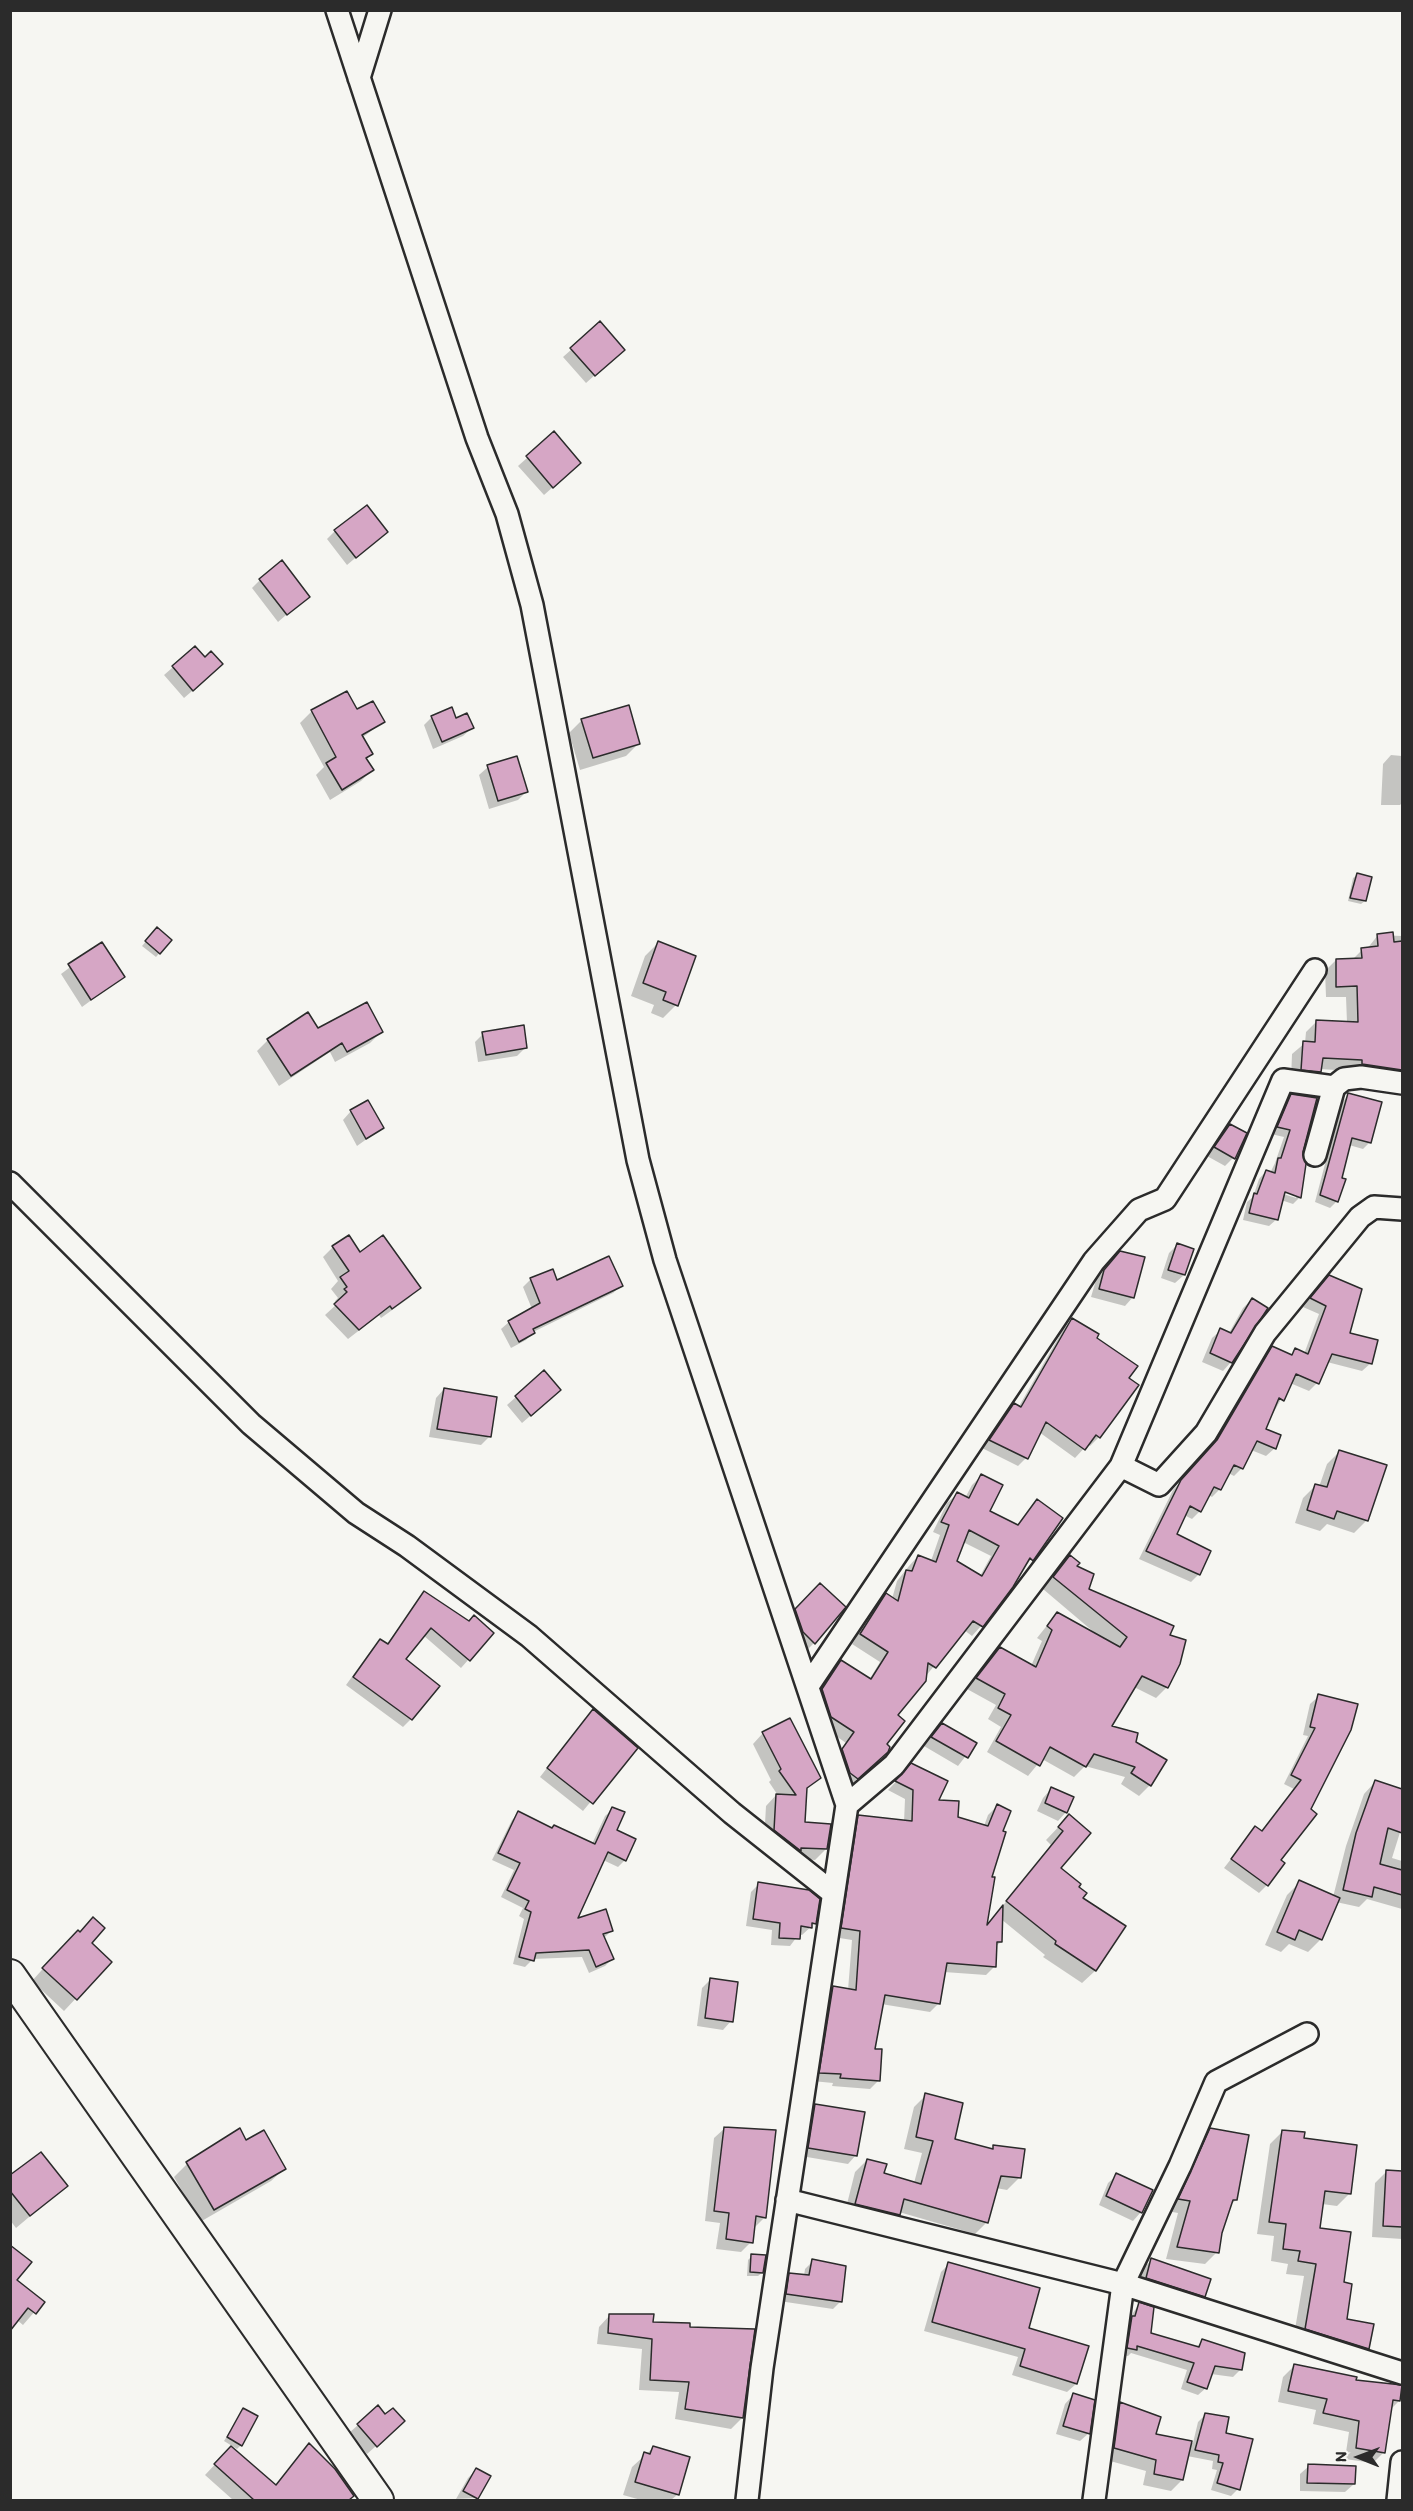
<!DOCTYPE html>
<style>
body{margin:0}
#map{position:relative;width:1413px;height:2511px;overflow:hidden;background:#f6f6f2;font-family:Itim,sans-serif}
canvas{display:block}
.frame{position:absolute;inset:0;border:12px solid #2b2b2b;pointer-events:none}
.north{position:absolute;left:1329px;top:2427px;width:60px;height:60px;-webkit-text-stroke:4px #f6f6f2;paint-order:stroke;rotate:271deg;font-size:16px;font-weight:700;line-height:24px;text-align:center;color:#2b2b2b}
.north::after{content:'';display:block;margin:auto;width:21px;height:27px;background:#2b2b2b;clip-path:polygon(50% 0,100% 100%,50% 72%,0 100%)}
</style>
<div id="map">
<canvas width="1413" height="2511"></canvas>
<div class="frame"></div>
<div class="north">N</div>
</div>
<script>
const c = document.querySelector('canvas').getContext('2d');
c.lineJoin = 'round';
function fillPath(path, color) { c.fillStyle = color; c.fill(path, 'evenodd'); }
const toPath = rows => new Path2D(rows.map(r => 'M' + r).join(''));
function trace(path, color, width, dash) { c.strokeStyle = color; c.lineWidth = width; c.lineCap = dash ? 'butt' : 'round'; c.setLineDash(dash || []); c.stroke(path); }
const shadow = toPath([
 [600,324,614,358,586,383,563,357],
 [554,434,571,471,544,495,518,466],
 [335,531,386,532,347,565,327,539],
 [260,580,308,596,278,622,252,588],
 [195,648,213,673,184,698,164,675],
 [347,693,357,711,383,722,362,738,371,753,365,759,372,770,361,781,330,800,316,775,324,767,300,723,312,711],
 [432,717,456,720,472,728,463,736,433,749,424,725],
 [582,720,639,743,626,756,580,770,569,733],
 [1391,755,1402,756,1402,803,1400,805,1381,805,1383,764],
 [488,767,526,792,518,800,489,809,479,775],
 [1357,875,1365,901,1361,904,1348,901,1353,878],
 [153,933,170,941,156,957,142,946],
 [1378,935,1402,936,1402,1085,1351,1071,1320,1069,1308,1083,1291,1080,1292,1054,1305,1043,1306,1032,1317,1021,1347,1023,1346,997,1326,997,1325,971,1336,960,1352,960,1362,950,1367,949],
 [658,943,676,1005,663,1018,651,1013,654,1005,631,996,645,956],
 [101,944,123,977,82,1007,61,974],
 [318,1030,381,1032,370,1043,335,1062,330,1052,279,1086,257,1051,268,1040],
 [483,1034,526,1047,517,1056,478,1062,475,1042],
 [1292,1096,1301,1152,1300,1197,1293,1204,1281,1200,1277,1219,1269,1226,1243,1220,1247,1202,1253,1197,1259,1179,1266,1171,1270,1173,1275,1163,1284,1137,1271,1134,1284,1103],
 [1278,1189,1296,1194,1296,1198,1277,1192],
 [1348,1096,1370,1142,1363,1149,1349,1145,1337,1201,1330,1208,1315,1202,1341,1103],
 [351,1111,382,1128,357,1146,343,1120],
 [1230,1126,1233,1158,1225,1166,1207,1156],
 [1178,1244,1192,1250,1184,1275,1175,1283,1161,1278,1169,1253],
 [333,1247,359,1254,419,1288,409,1298,381,1318,379,1315,348,1339,325,1315,337,1304,335,1301,338,1298,331,1289,338,1281,323,1257],
 [1112,1261,1133,1297,1125,1306,1091,1297,1096,1280],
 [531,1279,556,1282,621,1286,613,1293,533,1332,526,1340,511,1348,501,1329,509,1322,532,1309,523,1287],
 [1321,1285,1348,1334,1371,1363,1362,1371,1327,1362,1317,1383,1309,1391,1290,1383,1264,1430,1275,1448,1266,1456,1251,1450,1242,1468,1234,1476,1228,1473,1220,1489,1212,1497,1208,1495,1200,1511,1192,1519,1184,1515,1175,1535,1199,1574,1191,1582,1139,1559,1173,1490,1209,1450,1264,1356,1272,1348,1290,1356,1295,1350,1304,1354,1319,1314,1303,1307],
 [1252,1299,1231,1362,1223,1371,1202,1362,1212,1338,1221,1330,1229,1333,1243,1308],
 [1072,1320,1095,1338,1127,1379,1137,1385,1099,1437,1090,1446,1088,1444,1075,1458,1039,1432,1026,1458,1018,1466,982,1448,1005,1414,1014,1405,1018,1408,1064,1328],
 [544,1372,551,1398,522,1423,507,1405],
 [444,1389,489,1437,481,1445,429,1437,436,1398],
 [1340,1451,1367,1520,1354,1533,1327,1524,1320,1531,1295,1523,1303,1498,1316,1485,1319,1487,1327,1464],
 [982,1475,988,1511,1017,1526,1037,1501,1061,1519,981,1626,972,1636,964,1630,925,1677,896,1716,883,1755,847,1788,833,1760,846,1743,822,1726,813,1700,842,1661,869,1680,880,1662,852,1644,877,1604,886,1595,892,1599,897,1581,909,1566,918,1556,931,1561,940,1535,933,1532,947,1503,957,1494,965,1498,972,1485],
 [963,1542,991,1556,980,1576,955,1561],
 [1070,1557,1087,1590,1168,1636,1167,1687,1156,1698,1134,1687,1110,1727,1134,1743,1150,1785,1139,1796,1121,1784,1125,1777,1085,1766,1074,1777,1042,1759,1028,1776,987,1752,1001,1727,988,1719,996,1705,967,1689,1000,1649,1031,1666,1042,1641,1037,1638,1057,1613,1102,1639,1043,1589],
 [425,1593,468,1623,492,1633,461,1668,423,1635,404,1660,411,1719,403,1727,346,1685,372,1649,380,1641,386,1645],
 [812,1593,814,1643,806,1651,788,1619],
 [1319,1696,1356,1705,1267,1885,1259,1893,1224,1868,1255,1828,1261,1832,1294,1789,1284,1784,1308,1736,1303,1735,1310,1704],
 [585,1719,635,1748,583,1811,540,1777],
 [942,1725,975,1744,958,1766,924,1746],
 [763,1733,819,1777,805,1791,803,1823,826,1849,815,1860,792,1858,764,1841,766,1806,777,1794,769,1782,771,1780,753,1744],
 [912,1765,937,1801,956,1818,984,1826,988,1815,997,1806,1001,1832,990,1878,985,1928,1051,1845,1046,1840,1069,1816,1059,1868,1077,1887,1081,1898,1124,1927,1095,1971,1082,1983,1043,1957,1045,1955,1001,1919,1001,1942,996,1946,995,1966,986,1975,944,1972,939,2003,930,2012,881,2004,873,2050,879,2080,870,2089,832,2086,833,2083,812,2081,824,1996,833,1988,848,1990,852,1940,833,1937,850,1826,859,1817,904,1822,905,1799,888,1790],
 [1375,1782,1402,1791,1402,1826,1392,1858,1402,1861,1402,1909,1367,1899,1359,1907,1336,1902,1321,1939,1308,1952,1289,1944,1281,1952,1265,1945,1287,1895,1300,1882,1333,1897,1346,1846,1364,1794],
 [1051,1789,1066,1812,1058,1821,1037,1811,1043,1798],
 [613,1809,615,1831,625,1860,618,1867,603,1860,576,1920,611,1931,604,1938,612,1959,605,1966,589,1973,582,1957,533,1959,525,1967,513,1964,524,1919,519,1916,523,1908,501,1897,514,1870,492,1860,512,1820,519,1813,552,1829,592,1844,605,1816],
 [759,1884,815,1923,802,1935,799,1934,790,1946,771,1945,772,1930,746,1926,751,1892],
 [66,1943,90,1943,110,1962,64,2011,32,1981],
 [711,1979,731,2021,723,2030,697,2026,702,1988],
 [926,2095,953,2140,991,2150,994,2146,1019,2178,1007,2190,996,2188,987,2222,975,2234,899,2212,886,2226,844,2216,855,2172,867,2160,882,2174,914,2183,922,2153,904,2149,914,2107],
 [815,2105,856,2155,848,2164,801,2156,807,2114],
 [725,2128,765,2217,755,2227,751,2242,741,2252,716,2249,720,2223,705,2221,714,2138],
 [1211,2130,1236,2200,1229,2206,1220,2232,1217,2252,1205,2264,1166,2259,1178,2213,1167,2211,1198,2142],
 [1283,2131,1302,2139,1350,2193,1337,2206,1322,2204,1318,2229,1343,2284,1346,2320,1368,2349,1355,2361,1293,2341,1304,2276,1286,2274,1288,2264,1271,2261,1274,2236,1257,2234,1270,2144],
 [246,2142,284,2169,271,2181,200,2222,174,2177,187,2164],
 [1387,2171,1402,2171,1402,2239,1372,2237,1375,2183],
 [1117,2175,1141,2212,1133,2221,1099,2205,1108,2183],
 [10,2177,66,2186,16,2228,10,2220],
 [752,2256,762,2273,758,2276,747,2276,748,2260],
 [1152,2260,1204,2296,1192,2308,1135,2290,1140,2271],
 [813,2261,841,2301,833,2309,779,2301,782,2282,790,2274,804,2276,805,2269],
 [949,2264,1027,2329,1076,2384,1067,2392,1012,2375,1018,2357,924,2331,941,2272],
 [15,2281,43,2302,23,2325,17,2320],
 [1139,2304,1149,2334,1196,2347,1203,2341,1240,2370,1233,2377,1211,2374,1206,2388,1198,2395,1181,2389,1187,2370,1131,2353,1128,2356,1121,2355,1125,2325],
 [610,2315,652,2323,742,2418,731,2429,675,2419,679,2392,639,2390,642,2349,597,2344,599,2327],
 [1294,2366,1354,2381,1399,2401,1390,2410,1384,2452,1373,2463,1345,2459,1349,2432,1313,2424,1316,2410,1278,2402,1283,2377],
 [1073,2395,1089,2433,1080,2441,1056,2434,1065,2404],
 [1120,2404,1154,2435,1193,2443,1198,2422,1205,2415,1225,2434,1238,2489,1231,2496,1211,2490,1217,2470,1212,2469,1213,2461,1187,2456,1182,2480,1171,2491,1143,2485,1146,2471,1103,2459,1109,2415],
 [243,2410,241,2445,237,2449,224,2441],
 [358,2425,394,2430,367,2454,349,2433],
 [309,2445,352,2496,347,2500,233,2500,205,2475,221,2458,275,2486],
 [654,2447,688,2458,677,2495,671,2500,641,2500,623,2495,632,2467],
 [1309,2466,1354,2484,1345,2492,1300,2491,1300,2474],
 [476,2470,489,2477,477,2498,456,2499,468,2478]
]);
const building = toPath([
 [600,321,625,350,595,376,570,348,600,321],
 [554,431,581,463,553,488,526,456,554,431],
 [367,505,388,532,356,558,334,530,367,505],
 [282,560,310,597,287,615,259,579,282,560],
 [195,646,205,657,211,651,223,664,193,691,172,666,195,646],
 [347,691,357,709,373,701,385,722,362,735,373,754,366,758,374,770,342,790,326,763,336,757,311,710,347,691],
 [629,705,640,744,593,758,581,719,629,705],
 [452,707,456,718,467,713,474,728,442,742,431,716,452,707],
 [517,756,528,792,498,801,487,765,517,756],
 [1357,873,1372,877,1366,901,1350,898,1357,873],
 [157,927,172,940,160,954,145,941,157,927],
 [1393,932,1394,942,1402,941,1402,1070,1362,1064,1362,1060,1323,1058,1321,1072,1301,1070,1303,1041,1315,1042,1316,1020,1358,1022,1357,986,1336,987,1336,959,1362,958,1361,948,1378,946,1377,934,1393,932],
 [658,941,696,956,678,1006,663,1000,666,992,643,983,658,941],
 [102,942,125,977,91,1000,68,964,102,942],
 [367,1002,383,1032,347,1052,342,1043,291,1076,267,1039,308,1012,318,1028,367,1002],
 [524,1025,527,1048,486,1055,482,1032,524,1025],
 [1348,1093,1382,1102,1371,1143,1352,1138,1342,1178,1346,1179,1338,1202,1320,1195,1348,1093],
 [1291,1094,1317,1098,1303,1152,1306,1164,1301,1198,1285,1192,1278,1220,1249,1213,1254,1193,1257,1194,1266,1170,1275,1173,1278,1158,1281,1158,1290,1130,1277,1127,1291,1094],
 [368,1100,384,1128,366,1139,350,1110,368,1100],
 [1230,1124,1247,1133,1235,1159,1214,1147,1230,1124],
 [349,1235,360,1252,383,1235,421,1288,392,1309,390,1306,359,1330,334,1304,347,1292,344,1289,347,1287,340,1277,349,1271,332,1246,349,1235],
 [1177,1243,1194,1249,1185,1275,1168,1270,1177,1243],
 [1120,1251,1145,1257,1134,1298,1099,1289,1104,1270,1120,1251],
 [609,1256,623,1286,533,1329,535,1333,519,1342,508,1321,540,1303,530,1278,553,1269,557,1280,609,1256],
 [1329,1275,1362,1289,1350,1333,1378,1340,1372,1364,1332,1354,1319,1384,1296,1374,1284,1401,1279,1398,1266,1429,1281,1435,1276,1449,1257,1441,1243,1469,1234,1465,1221,1490,1214,1487,1201,1512,1190,1506,1177,1534,1211,1551,1200,1575,1146,1551,1181,1480,1217,1440,1272,1346,1292,1355,1295,1348,1308,1354,1326,1306,1310,1298,1329,1275],
 [1252,1298,1268,1308,1232,1363,1210,1353,1220,1328,1231,1333,1252,1298],
 [1072,1318,1099,1334,1097,1338,1138,1366,1129,1378,1139,1385,1100,1438,1096,1435,1085,1450,1046,1422,1028,1459,989,1440,1014,1403,1021,1407,1072,1318],
 [544,1370,561,1390,531,1416,515,1396,544,1370],
 [444,1388,497,1397,491,1437,437,1429,444,1388],
 [1339,1450,1387,1465,1368,1521,1337,1511,1334,1519,1307,1510,1315,1484,1327,1487,1339,1450],
 [981,1474,1003,1485,990,1511,1018,1525,1037,1499,1063,1518,1033,1561,1030,1558,1013,1587,983,1627,973,1621,936,1668,928,1663,926,1681,898,1715,905,1721,887,1744,890,1747,888,1752,858,1779,850,1773,842,1749,854,1732,831,1717,822,1689,841,1660,871,1679,888,1652,860,1634,886,1593,898,1601,906,1570,912,1571,918,1555,936,1562,949,1525,941,1522,957,1492,969,1498,981,1474],
 [969,1530,999,1546,982,1576,957,1561,969,1530],
 [1070,1555,1080,1563,1077,1566,1094,1574,1089,1589,1174,1626,1170,1635,1186,1640,1180,1664,1168,1688,1142,1676,1112,1726,1138,1733,1136,1742,1167,1760,1151,1786,1131,1773,1135,1767,1094,1754,1086,1767,1050,1747,1040,1766,996,1741,1011,1715,998,1708,1005,1694,976,1678,1000,1647,1036,1667,1052,1630,1047,1626,1057,1612,1120,1647,1127,1637,1053,1577,1070,1555],
 [820,1583,846,1607,815,1644,803,1632,795,1609,820,1583],
 [424,1591,469,1621,474,1615,494,1633,470,1661,431,1628,406,1659,440,1686,412,1720,353,1677,380,1639,388,1644,424,1591],
 [1318,1694,1358,1704,1351,1730,1311,1809,1317,1814,1281,1860,1285,1863,1268,1886,1231,1859,1255,1826,1262,1831,1301,1780,1291,1775,1315,1728,1310,1727,1318,1694],
 [593,1709,638,1748,593,1804,547,1768,593,1709],
 [790,1718,821,1778,807,1788,805,1822,831,1824,827,1849,801,1848,801,1851,774,1830,776,1794,796,1795,779,1771,781,1769,762,1732,790,1718],
 [942,1723,977,1743,968,1758,931,1737,942,1723],
 [911,1763,948,1781,939,1800,959,1801,958,1817,988,1826,997,1804,1011,1811,1003,1831,1006,1832,992,1877,995,1877,987,1925,1003,1905,1002,1942,997,1942,996,1967,947,1963,940,2004,885,1995,875,2049,882,2049,880,2081,840,2078,841,2074,819,2073,833,1986,856,1990,860,1931,841,1928,858,1815,912,1821,913,1790,895,1781,911,1763],
 [1375,1780,1402,1789,1402,1833,1388,1828,1380,1864,1402,1870,1402,1895,1374,1887,1372,1897,1343,1890,1356,1833,1375,1780],
 [1051,1787,1074,1797,1067,1813,1045,1803,1051,1787],
 [612,1807,625,1812,617,1830,636,1839,626,1861,608,1852,578,1918,606,1909,613,1931,603,1934,614,1959,596,1967,589,1950,536,1953,534,1961,519,1957,531,1912,525,1909,529,1901,507,1890,520,1863,498,1853,518,1811,552,1828,554,1825,595,1844,612,1807],
 [1069,1814,1091,1833,1061,1868,1081,1884,1079,1887,1087,1893,1083,1898,1126,1926,1096,1971,1055,1944,1056,1941,1006,1901,1063,1831,1058,1827,1069,1814],
 [1299,1880,1340,1898,1322,1940,1299,1930,1295,1940,1277,1932,1299,1880],
 [758,1882,809,1890,820,1899,816,1924,812,1923,812,1928,801,1926,800,1939,779,1938,780,1923,753,1919,758,1882],
 [93,1917,105,1928,92,1943,112,1962,77,2000,42,1968,78,1930,80,1932,93,1917],
 [710,1978,738,1982,733,2022,705,2018,710,1978],
 [925,2093,963,2103,955,2139,993,2149,993,2145,1025,2149,1021,2178,1001,2176,988,2223,904,2199,900,2215,855,2204,867,2159,887,2164,884,2173,921,2184,933,2141,916,2137,925,2093],
 [815,2104,865,2112,857,2156,808,2148,815,2104],
 [724,2127,776,2130,766,2218,756,2216,753,2243,726,2239,729,2213,714,2211,724,2127],
 [240,2128,246,2140,264,2130,286,2169,214,2210,186,2162,240,2128],
 [1210,2128,1249,2135,1237,2200,1233,2200,1222,2233,1219,2253,1177,2247,1190,2201,1178,2199,1210,2128],
 [1282,2130,1305,2132,1304,2138,1357,2145,1351,2194,1325,2191,1320,2228,1351,2232,1344,2282,1352,2284,1347,2319,1374,2324,1369,2349,1305,2329,1316,2264,1298,2261,1300,2251,1283,2249,1286,2224,1269,2222,1282,2130],
 [41,2152,68,2186,30,2216,10,2191,10,2175,41,2152],
 [1386,2170,1402,2171,1402,2227,1383,2226,1386,2170],
 [1116,2173,1153,2190,1142,2213,1106,2196,1116,2173],
 [10,2245,32,2262,17,2280,45,2302,36,2314,28,2308,10,2331,10,2245],
 [751,2254,766,2255,763,2273,750,2272,751,2254],
 [1151,2258,1211,2279,1205,2297,1146,2278,1151,2258],
 [812,2259,846,2266,842,2302,786,2294,789,2273,809,2275,812,2259],
 [948,2262,1040,2288,1029,2328,1089,2346,1077,2384,1020,2366,1025,2349,932,2322,948,2262],
 [1139,2302,1154,2307,1151,2333,1199,2347,1202,2339,1245,2353,1242,2370,1215,2366,1207,2389,1187,2382,1194,2363,1137,2346,1137,2350,1127,2348,1132,2316,1135,2316,1139,2302],
 [609,2314,654,2314,653,2322,690,2323,690,2327,755,2329,743,2418,685,2409,689,2382,650,2380,652,2339,608,2333,609,2314],
 [1294,2364,1357,2377,1356,2380,1402,2385,1400,2401,1393,2400,1385,2453,1356,2448,1359,2421,1323,2413,1327,2399,1288,2391,1294,2364],
 [1073,2393,1095,2400,1090,2434,1063,2426,1073,2393],
 [1120,2402,1161,2417,1156,2434,1192,2441,1183,2480,1154,2474,1156,2460,1114,2448,1120,2402],
 [378,2405,385,2414,393,2408,405,2421,377,2447,357,2424,378,2405],
 [243,2408,258,2416,242,2446,227,2437,243,2408],
 [1205,2413,1229,2417,1226,2433,1253,2439,1240,2490,1217,2483,1223,2463,1218,2462,1219,2455,1195,2450,1205,2413],
 [309,2443,335,2469,354,2496,349,2500,254,2500,214,2464,231,2446,276,2485,309,2443],
 [653,2446,690,2457,679,2495,635,2482,644,2452,650,2454,653,2446],
 [1308,2464,1356,2466,1355,2484,1307,2483,1308,2464],
 [476,2468,491,2476,478,2499,463,2491,476,2468]
]);
const street = toPath([
 [337,10,477,438,507,514,532,605,638,1160,665,1260,847,1805,762,2368,747,2500],
 [359,78,380,10],
 [1315,1155,1334,1087],
 [10,1183,251,1424,356,1513,407,1546,529,1636,732,1813,833,1893],
 [1121,1466,1159,1485,1206,1433,1265,1333,1360,1217,1374,1207,1402,1209],
 [808,1686,1094,1261,1139,1210,1165,1199,1315,970],
 [847,1805,894,1765,1121,1466,1283,1080,1334,1087,1344,1079,1361,1077,1402,1083],
 [1307,2034,1216,2082,1180,2166,1123,2284,1402,2373],
 [787,2200,1123,2284,1094,2500],
 [1398,2500,1402,2462]
]);
const secondary = toPath([
 [10,1975,378,2500]
]);
fillPath(shadow, '#0003');
fillPath(building, '#d6a6c5');
trace(building, '#2b2b2b', 1.5);
trace(street, '#2b2b2b', 26);
trace(secondary, '#2b2b2b', 34);
trace(street, '#f6f6f2', 21);
trace(secondary, '#f6f6f2', 30);
</script>
